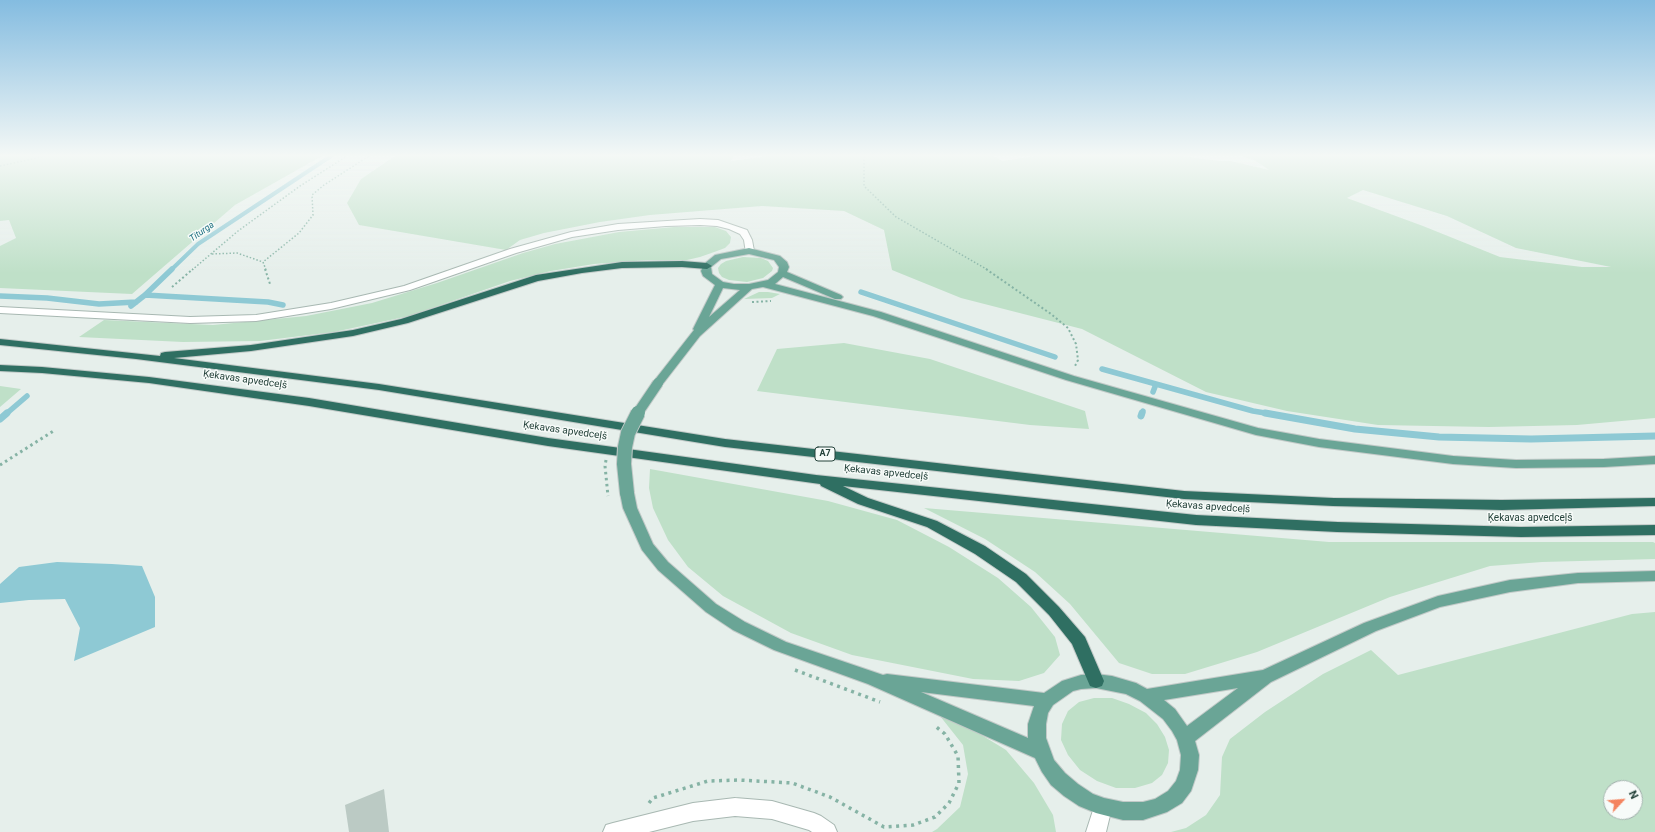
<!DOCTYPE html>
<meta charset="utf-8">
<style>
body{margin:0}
#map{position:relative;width:1655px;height:832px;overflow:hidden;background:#e6efeb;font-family:Roboto,sans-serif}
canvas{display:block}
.north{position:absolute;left:1603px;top:780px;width:40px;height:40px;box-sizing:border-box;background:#f7fbf9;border:1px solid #a3b1ad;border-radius:50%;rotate:64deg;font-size:11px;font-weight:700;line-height:16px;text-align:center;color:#24423a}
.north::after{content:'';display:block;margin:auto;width:14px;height:18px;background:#f4845f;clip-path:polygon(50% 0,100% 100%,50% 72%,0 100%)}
</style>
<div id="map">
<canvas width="1655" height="832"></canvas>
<div class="north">N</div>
</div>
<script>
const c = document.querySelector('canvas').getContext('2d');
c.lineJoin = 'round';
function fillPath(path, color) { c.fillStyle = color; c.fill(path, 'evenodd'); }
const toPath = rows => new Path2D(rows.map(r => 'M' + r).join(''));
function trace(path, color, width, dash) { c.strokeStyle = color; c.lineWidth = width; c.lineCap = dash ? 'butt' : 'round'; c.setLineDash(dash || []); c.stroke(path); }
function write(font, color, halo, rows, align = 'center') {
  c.font = font + ' Roboto,sans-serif'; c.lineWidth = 3; c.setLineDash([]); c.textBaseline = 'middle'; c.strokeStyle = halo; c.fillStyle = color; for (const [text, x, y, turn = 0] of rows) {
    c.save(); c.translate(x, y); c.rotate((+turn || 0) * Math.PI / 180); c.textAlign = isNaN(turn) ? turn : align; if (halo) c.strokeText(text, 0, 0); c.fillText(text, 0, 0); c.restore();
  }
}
const green = toPath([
 [0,156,322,156,235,205,132,294,0,288,0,246,16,238,9,220,0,221],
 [395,156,734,156,731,161,768,156,994,156,1002,161,1035,156,1182,156,1220,161,1231,161,1269,170,1254,160,1241,156,1655,156,1655,418,1577,425,1489,427,1378,425,1287,411,1206,392,1082,329,961,298,892,270,884,230,844,211,762,206,650,215,600,222,544,233,520,240,506,250,359,225,347,203,361,179],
 [1363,190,1447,216,1516,248,1611,267,1582,267,1500,257,1423,226,1347,198],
 [674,227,715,227,726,231,731,237,730,243,725,248,717,251,700,257,687,260,648,260,594,264,551,271,510,281,409,316,334,332,260,341,183,342,79,337,104,320,213,325,306,316,372,303,437,283,523,253,555,244,619,232],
 [743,257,761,258,768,261,773,268,772,271,763,278,747,282,729,280,722,277,719,273,718,268,721,264,726,261],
 [759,292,768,292,780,294,772,298,744,299],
 [844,343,930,359,1085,411,1089,429,1030,425,757,391,777,349],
 [0,386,21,389,0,407],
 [650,469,828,501,897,520,949,547,998,578,1031,607,1055,637,1060,655,1044,673,1019,681,973,679,852,655,791,633,723,596,688,567,668,540,653,508,649,488],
 [924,508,1329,542,1653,542,1655,543,1655,559,1542,562,1490,566,1390,597,1257,652,1185,674,1152,674,1119,663,1070,604,1035,572,985,539],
 [1655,612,1655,832,1171,832,1186,828,1206,815,1220,795,1222,757,1230,739,1265,712,1323,674,1371,650,1398,675,1632,614],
 [1611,788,1635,788,1635,812,1611,812],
 [1094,698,1112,698,1129,704,1146,713,1157,724,1165,737,1169,750,1168,763,1162,775,1152,783,1135,788,1116,788,1097,781,1080,770,1068,755,1061,740,1062,724,1068,711,1079,702],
 [940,716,965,725,1006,750,1034,783,1053,815,1056,832,932,832,937,829,960,807,968,774,963,745]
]);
const water = toPath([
 [57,562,112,564,142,566,155,597,155,627,74,661,80,628,65,599,29,600,0,603,0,584,19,567]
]);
const streamFar2 = toPath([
 [171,270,198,244,331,156]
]);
const streamFar1 = toPath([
 [861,292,1055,357],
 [145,295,268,302,283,305],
 [0,296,47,298,99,304,136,302],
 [131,306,145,295,172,269],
 [1102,369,1253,411,1271,414],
 [1153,392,1156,384],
 [6,414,27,396],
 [1142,414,1143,411]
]);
const stream = toPath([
 [1265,413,1355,429,1439,437,1531,439,1655,436],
 [1141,416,1142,413],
 [0,419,7,413]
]);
const building = toPath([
 [384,789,389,832,349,832,345,805]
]);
const pathFar3 = toPath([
 [864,156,864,186,896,217,988,270],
 [0,166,46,156],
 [212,254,237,253,263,262],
 [192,270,238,231,300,186,347,156],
 [266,270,263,262,299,233,313,215,312,195,324,185,369,156]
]);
const pathFar2 = toPath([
 [265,269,270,284],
 [986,269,1051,314,1068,328,1076,344,1078,360,1075,366],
 [172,287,193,269],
 [752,302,771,301]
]);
const pathFar1 = toPath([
 [0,465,55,430]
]);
const path = toPath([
 [795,670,880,702],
 [649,803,653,798,708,781,739,780,792,783,830,797,884,827,913,825,935,817,949,803,959,783,958,756,945,734,935,726]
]);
const minor = toPath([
 [700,219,718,220,747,230,752,240,754,251,749,254,746,253,744,240,740,234,729,229,717,226,700,225,666,226,618,230,572,237,516,253,410,290,331,309,256,321,190,323,0,313,0,307,190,317,256,315,331,303,404,286,510,249,571,232,618,224,700,219],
 [735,798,772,801,814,813,821,816,834,825,837,832,812,832,809,830,772,819,735,816,693,821,649,832,603,832,606,825,613,823,693,803,735,798],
 [1103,798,1110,801,1112,807,1106,832,1086,832,1096,801,1103,798]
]);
const major = toPath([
 [749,248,780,256,787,262,789,267,787,272,841,295,843,297,841,299,835,299,783,277,775,284,881,312,1074,376,1258,428,1319,439,1453,456,1516,460,1604,459,1655,456,1655,464,1604,467,1516,468,1453,464,1319,447,1256,435,1066,380,873,316,763,287,752,289,700,336,662,385,654,385,652,383,654,381,694,330,693,329,715,285,703,276,701,271,704,264,715,255,749,248],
 [749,254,774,260,779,267,778,272,768,280,749,284,734,284,723,282,712,274,711,267,721,259,749,254],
 [723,288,740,290,709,317,723,288],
 [627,489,632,490,634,493,637,508,653,544,668,562,716,604,745,622,786,642,883,675,887,674,1044,693,1062,681,1081,675,1096,674,1112,676,1136,683,1147,689,1263,670,1364,623,1438,596,1510,580,1578,573,1655,571,1655,581,1578,583,1510,592,1440,607,1376,631,1271,682,1195,741,1199,755,1198,770,1191,791,1182,803,1167,812,1143,820,1123,820,1096,813,1079,806,1064,796,1051,785,1042,772,1035,758,868,684,774,650,733,630,706,612,658,570,642,550,623,508,620,493,622,490,627,489],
 [1096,688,1126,694,1140,701,1163,719,1172,731,1177,740,1181,755,1180,770,1176,781,1168,791,1155,799,1143,802,1123,802,1104,798,1093,794,1078,784,1065,773,1054,760,1046,738,1046,724,1048,713,1053,705,1073,691,1081,689,1096,688],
 [1238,688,1187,726,1175,709,1164,700,1238,688],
 [921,692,1034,706,1028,724,1028,738,921,692]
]);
const highway = toPath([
 [682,261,707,263,712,266,707,269,682,267,622,268,582,273,538,281,408,323,353,336,251,351,174,358,379,384,725,439,1184,491,1333,498,1502,500,1655,498,1655,506,1502,510,1333,506,1184,499,725,447,379,390,136,359,0,345,0,339,160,356,161,353,165,352,251,345,353,330,401,319,536,275,622,262,682,261],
 [0,365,42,367,149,377,309,398,548,438,816,475,1196,515,1337,522,1521,527,1655,525,1655,535,1521,537,1337,532,1196,525,843,486,868,498,937,521,985,546,1026,574,1059,607,1085,637,1104,681,1102,686,1096,688,1090,686,1072,644,1049,615,1016,582,975,554,927,527,858,504,821,486,820,484,548,446,309,406,149,383,42,373,0,371,0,365]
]);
const pathBridge = toPath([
 [606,460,605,466,608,496]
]);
const majorBridgeFar1 = toPath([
 [637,414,658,383]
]);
const majorBridge = toPath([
 [627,493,624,464,625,447,628,433,638,413]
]);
const farWaternames = [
 ["Titurga",202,232,-35]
];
const shields = [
 [825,454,20]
];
const shieldNames = [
 ["A7",825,454]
];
const streetNames = [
 ["Ķekavas apvedceļš",245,380,8],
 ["Ķekavas apvedceļš",565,431,8],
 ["Ķekavas apvedceļš",886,473,6],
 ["Ķekavas apvedceļš",1208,507,4],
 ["Ķekavas apvedceļš",1530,518]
];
fillPath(green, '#bfe0c8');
fillPath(water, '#8ec9d4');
trace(streamFar2, '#8ec9d4', 4);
trace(streamFar1, '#8ec9d4', 5.5);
trace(stream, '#8ec9d4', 7);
fillPath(building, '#bbcac4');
trace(minor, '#a8b8b2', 2);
trace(major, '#c2cac8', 2);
trace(highway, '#c2cac8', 2);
trace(pathFar3, '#86b3a5', 1.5, [1.5, 2]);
trace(pathFar2, '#86b3a5', 2, [2, 2.5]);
trace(pathFar1, '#86b3a5', 3, [2.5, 3.5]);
trace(path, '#86b3a5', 3.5, [3, 4.5]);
fillPath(minor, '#fff');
fillPath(major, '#6aa596');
fillPath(highway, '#2f6f62');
trace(majorBridgeFar1, '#c2cac8', 12, []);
trace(majorBridge, '#c2cac8', 16, []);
trace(pathBridge, '#86b3a5', 3, [2.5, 3.5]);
trace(majorBridgeFar1, '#6aa596', 10);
trace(majorBridge, '#6aa596', 14);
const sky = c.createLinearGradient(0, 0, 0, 273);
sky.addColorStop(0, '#84bce0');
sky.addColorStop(0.57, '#f4f8f6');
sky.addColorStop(1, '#f4f8f600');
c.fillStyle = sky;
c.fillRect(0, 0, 1655, 273);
write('italic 9px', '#1c6f80', '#f7fbf9', farWaternames);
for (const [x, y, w] of shields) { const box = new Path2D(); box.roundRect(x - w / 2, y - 7, w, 14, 3); c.fillStyle = '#f7fbf9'; c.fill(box); trace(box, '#24423a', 1); }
write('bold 9px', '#24423a', null, shieldNames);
write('10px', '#24423a', '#f7fbf9', streetNames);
</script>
